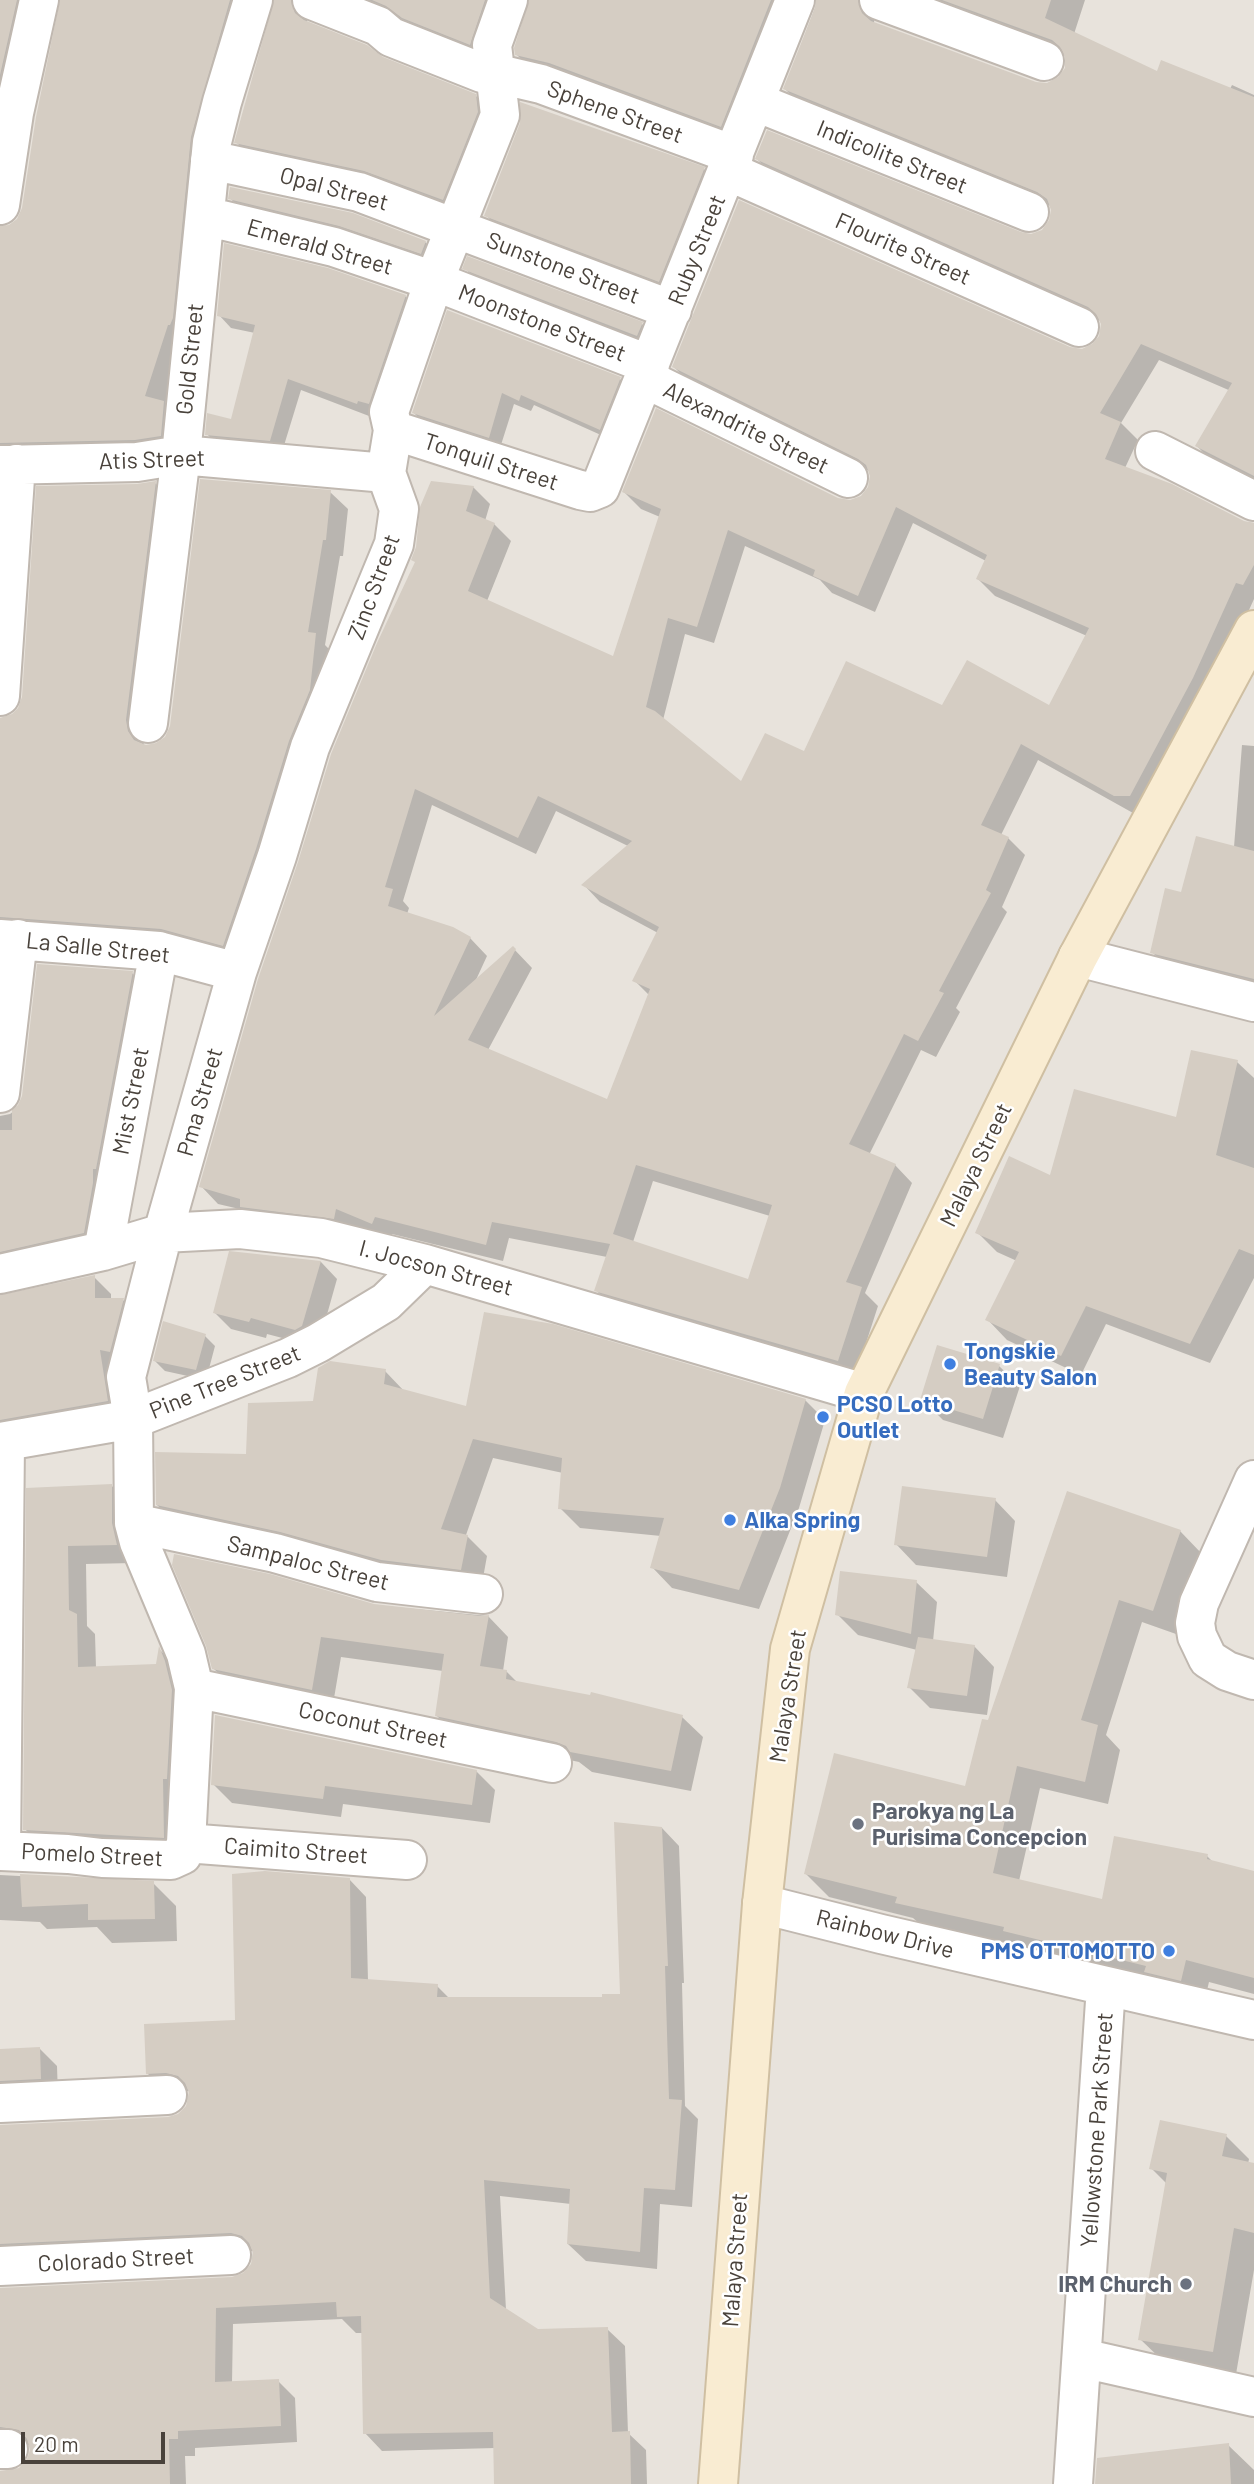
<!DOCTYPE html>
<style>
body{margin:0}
#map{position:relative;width:1254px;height:2484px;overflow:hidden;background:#f5f2ed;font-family:Barlow,sans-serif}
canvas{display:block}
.scale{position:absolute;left:21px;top:2432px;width:144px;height:32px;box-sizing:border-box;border:4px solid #49423b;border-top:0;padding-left:9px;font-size:21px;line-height:24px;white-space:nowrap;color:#49423b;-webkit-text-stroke:5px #fff;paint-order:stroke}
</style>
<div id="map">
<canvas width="1254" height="2484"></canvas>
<div class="scale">20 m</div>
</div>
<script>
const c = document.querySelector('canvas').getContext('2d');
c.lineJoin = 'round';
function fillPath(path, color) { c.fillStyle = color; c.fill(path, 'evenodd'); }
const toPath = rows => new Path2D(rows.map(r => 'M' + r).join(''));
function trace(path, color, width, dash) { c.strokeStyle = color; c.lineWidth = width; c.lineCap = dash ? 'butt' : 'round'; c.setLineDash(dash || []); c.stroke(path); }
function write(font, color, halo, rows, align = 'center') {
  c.font = font + ' Barlow,sans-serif'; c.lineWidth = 5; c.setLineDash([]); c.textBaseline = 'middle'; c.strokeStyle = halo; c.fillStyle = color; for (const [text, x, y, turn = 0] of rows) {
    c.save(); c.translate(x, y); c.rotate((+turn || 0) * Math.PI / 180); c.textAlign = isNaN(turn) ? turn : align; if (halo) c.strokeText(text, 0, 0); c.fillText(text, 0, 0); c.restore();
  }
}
const residential = toPath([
 [0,0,1254,0,1254,2484,0,2484]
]);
const shadow = toPath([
 [0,0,44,0,0,186],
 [62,0,257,0,185,341,165,404,181,420,178,453,0,467,0,228,9,227,18,220,23,209],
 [276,0,315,0,308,10,307,22,382,59,475,95,492,113,460,216,253,159,236,142],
 [348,0,512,0,488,61],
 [531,0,799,0,738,143,534,72,517,55],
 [818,0,883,0,875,9,874,23,1036,83,1049,84,1059,80,1066,70,1067,56,916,0,1085,0,1074,34,1158,73,1230,89,1232,85,1254,95,1254,401,1159,360,1121,423,1138,440,1125,468,1244,522,1254,523,1254,599,1210,696,1147,813,1133,813,1038,760,1001,835,1008,838,1025,855,1002,907,1007,912,956,1008,960,1012,936,1057,921,1050,869,1155,895,1165,912,1183,865,1293,878,1306,855,1377,613,1308,596,1290,607,1257,509,1238,503,1261,392,1234,389,1240,353,1225,351,1235,218,1204,201,1186,473,487,490,504,485,521,494,524,511,541,487,601,614,658,660,517,641,509,624,492,838,499,849,502,861,498,870,488,872,476,869,471,691,384,674,367,1070,349,1081,351,1092,346,1101,336,1101,321,774,176,757,159,1020,234,1033,235,1044,230,1051,221,1051,206,802,106,785,89],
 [913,523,986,561,978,579,995,596,1087,636,1050,708,942,707,804,754,742,784,663,720,685,634,714,643,745,546,820,580,832,593,875,612],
 [432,805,536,854,556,811,628,846,584,885,600,902,658,933,635,981,649,995,608,1102,488,1050,532,968,513,948,475,982,487,956,470,938,407,914,409,908,403,901],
 [653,1181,770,1216,749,1281,633,1242],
 [522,104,704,169,720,185,675,297,502,232,486,215,522,123],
 [230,198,425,242,443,259,438,270,247,216],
 [465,268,642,324,656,338,651,349,478,282],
 [405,296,417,308,381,415,370,412,369,416,301,390,282,452,219,447,207,434,232,421,255,333,231,328,219,315],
 [448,312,620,379,632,391,612,440,534,405,531,411,514,404,500,448,426,425,414,413],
 [1254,421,1254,485,1217,467,1197,446],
 [155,483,172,500,143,739,144,746,158,744,167,737,330,492,348,509,343,556,340,556,325,645,332,652,240,962,0,943,0,719,11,717,20,709],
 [1242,745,1254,746,1254,994,1172,972,1152,952,1182,894,1234,847],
 [132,973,149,990,101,1250,0,1278,0,1116,10,1114,19,1107],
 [1237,1062,1254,1078,1254,1278,1210,1363,1106,1324,1081,1375,1007,1340,988,1320,1017,1261,997,1252,977,1232,1051,1177,1178,1119],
 [230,1253,321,1262,337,1279,319,1343,313,1346,267,1334,266,1338,231,1329,215,1313],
 [94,1277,111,1294,111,1300,123,1300,140,1317,124,1418,0,1447,0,1297],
 [205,1336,215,1346,206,1380,165,1371,155,1361],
 [999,1366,1020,1386,1003,1438,943,1420,922,1399],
 [385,1371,405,1392,467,1408,805,1400,825,1420,799,1508,759,1609,672,1588,652,1567,661,1536,580,1528,560,1508,563,1473,493,1458,466,1535,487,1556,481,1589,178,1525,157,1505,248,1456,314,1402],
 [111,1485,129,1504,134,1563,86,1564,87,1626,95,1634,96,1668,158,1666,160,1650,177,1667,182,1856,43,1848,25,1829,28,1490],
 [995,1500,1015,1521,1007,1577,916,1565,896,1544],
 [1180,1531,1203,1555,1176,1634,1142,1622,1106,1735,1120,1750,1108,1804,1040,1788,1019,1881,1103,1901,1207,1856,1213,1862,1254,1873,1254,1994,1209,1982,1204,2003,921,1925,913,1918,829,1897,806,1874,967,1789,989,1722],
 [916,1582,937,1602,933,1641,974,1646,994,1667,987,1715,930,1708,909,1687,917,1650,858,1635,837,1614],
 [374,1605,488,1616,508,1637,503,1671,506,1671,518,1683,682,1717,703,1737,691,1791,592,1772,579,1762,457,1736,436,1715,443,1671,341,1657,332,1710,235,1689,214,1669],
 [476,1771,495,1790,490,1823,343,1804,341,1817,232,1803,213,1784],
 [0,1806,2,1808,0,1875,153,1883,176,1906,177,1941,112,1943,97,1927,47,1929,40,1922,0,1920],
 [662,1828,679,1846,684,1983,682,1983,685,2106,698,2119,692,2207,660,2204,657,2269,586,2261,568,2244,571,2204,500,2196,506,2310,537,2331,607,2329,625,2346,628,2433,646,2450,647,2484,496,2484,495,2448,382,2451,365,2433,363,2333,356,2333,342,2319,233,2324,232,2383,278,2381,295,2398,297,2442,195,2448,195,2456,185,2456,186,2484,0,2484,0,2472,19,2470,29,2460,31,2445,18,2444,0,2453,0,2289,232,2279,244,2274,252,2266,253,2251,0,2270,0,2126,168,2119,179,2115,188,2105,189,2091,165,2091,147,2073,237,2022,349,1879,366,1897,368,1981,437,1986,450,1999,604,1998,622,1995],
 [40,2049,57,2066,58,2096,0,2107,0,2050],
 [1226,2136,1249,2159,1248,2164,1254,2165,1254,2270,1236,2374,1164,2362,1140,2339,1167,2184,1151,2168],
 [1228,2445,1254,2470,1254,2484,1154,2484]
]);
const building = toPath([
 [0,0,17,0,0,75],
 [60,0,230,0,191,137,173,318,170,325,168,325,145,396,164,401,161,436,135,440,0,443,0,226,9,225,17,219,22,208,36,117],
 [274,0,291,0,295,13,304,20,367,45,383,57,476,94,478,112,443,200,364,171,234,143],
 [372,0,485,0,470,45,402,18,386,6],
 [529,0,771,0,721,127,549,63,515,55,514,48],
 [816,0,858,0,862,13,871,21,1036,82,1047,83,1058,77,1065,68,1065,57,1060,47,1052,40,942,0,1051,0,1045,18,1157,71,1161,60,1254,97,1254,476,1195,446,1232,383,1141,344,1100,413,1121,422,1105,459,1172,484,1244,521,1254,523,1254,565,1243,585,1236,583,1193,678,1130,796,1114,796,1021,744,981,825,1009,837,986,890,991,893,939,991,944,993,918,1041,904,1034,849,1144,896,1164,846,1282,862,1287,838,1361,594,1291,610,1244,492,1222,486,1245,375,1217,372,1224,336,1209,334,1219,240,1207,240,1199,199,1187,258,979,298,862,331,754,377,643,415,562,411,560,416,547,420,507,431,481,474,486,466,511,495,523,468,591,613,656,661,509,622,492,656,408,838,498,850,500,861,496,868,487,870,476,866,465,858,459,672,367,739,200,1070,347,1082,349,1092,344,1099,336,1101,324,1096,314,1088,307,755,159,767,130,1021,232,1031,234,1042,230,1049,220,1051,210,1047,199,1037,192,783,89,815,8],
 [896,507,987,555,976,579,1089,628,1049,705,967,660,942,705,846,661,804,751,765,733,741,781,655,711,646,707,668,618,697,627,728,530,815,570,813,576,858,596],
 [415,789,518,838,538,796,632,841,581,885,659,927,632,981,650,989,607,1099,468,1040,516,949,513,946,434,1016,471,937,453,927,388,906,393,889,385,887],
 [636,1165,772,1205,748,1279,613,1234],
 [520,102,705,167,659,282,484,216,520,123],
 [230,187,353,213,426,241,421,254,339,226,228,199],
 [224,243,328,268,406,295,369,404,358,401,357,404,288,379,270,441,205,435,207,413,231,419,255,325,217,316],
 [467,256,643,322,637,336,462,269],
 [447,310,621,377,600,430,521,395,519,401,502,393,489,438,412,413],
 [200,479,331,490,326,540,323,540,308,632,316,633,310,690,289,741,256,849,223,946,161,929,0,917,0,718,12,714,18,708,22,697,36,486,137,484,156,481,126,720,128,731,134,740,146,745,156,743,165,737,170,726],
 [1196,836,1254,851,1254,979,1150,953,1165,888,1181,892],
 [37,964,133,971,96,1169,93,1169,93,1183,84,1233,0,1252,0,1130,12,1130,12,1110,18,1105,22,1096],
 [1191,1050,1238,1060,1216,1155,1254,1168,1254,1255,1239,1249,1190,1344,1086,1306,1061,1356,985,1320,1019,1252,975,1233,1009,1156,1050,1175,1074,1089,1176,1117],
 [229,1251,321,1261,302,1326,295,1330,251,1318,249,1322,213,1313],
 [95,1275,95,1298,124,1298,110,1352,100,1350,108,1401,0,1420,0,1295],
 [484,1312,553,1324,806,1399,780,1488,739,1590,650,1568,664,1518,558,1509,562,1458,473,1439,441,1529,468,1535,461,1570,381,1560,280,1532,156,1505,155,1452,246,1454,248,1403,313,1401,318,1368,330,1361,386,1369,384,1384,466,1406],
 [163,1321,206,1334,196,1370,153,1361],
 [937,1345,1000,1364,983,1419,920,1400],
 [112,1484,112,1523,117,1545,68,1546,69,1610,77,1614,78,1667,156,1664,159,1646,165,1661,172,1690,167,1779,163,1779,164,1838,23,1830,26,1488],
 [902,1486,996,1498,987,1557,894,1545],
 [1067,1491,1181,1530,1153,1611,1119,1600,1081,1720,1098,1725,1085,1782,1017,1766,993,1873,1102,1899,1114,1836,1208,1854,1207,1859,1254,1871,1254,1978,1186,1960,1181,1981,1144,1972,1146,1966,1003,1931,1004,1927,895,1903,897,1897,804,1874,834,1753,965,1786,982,1719,988,1720],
 [174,1554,270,1574,374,1604,481,1616,489,1615,480,1666,507,1670,506,1679,590,1695,591,1692,683,1715,671,1771,570,1752,566,1746,556,1742,435,1716,444,1654,321,1637,312,1690,212,1669,206,1646,172,1565],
 [840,1571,917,1580,911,1634,835,1615],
 [918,1637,975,1645,967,1696,907,1688],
 [215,1715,477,1770,472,1805,325,1786,323,1799,211,1785],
 [614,1822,662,1827,668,1966,665,1966,669,2099,682,2100,675,2190,644,2188,640,2252,567,2244,570,2189,484,2180,490,2298,538,2329,608,2327,612,2432,630,2431,631,2484,494,2484,493,2432,363,2434,361,2316,337,2317,336,2302,216,2308,215,2382,279,2379,281,2426,178,2431,178,2439,169,2439,170,2484,0,2484,0,2471,19,2468,27,2459,30,2450,27,2439,19,2430,0,2427,0,2288,232,2277,243,2273,251,2264,253,2253,249,2243,242,2236,231,2233,0,2244,0,2125,168,2117,178,2114,186,2106,189,2093,185,2083,178,2076,166,2073,146,2074,144,2024,235,2020,232,1874,265,1871,350,1878,351,1978,438,1984,437,1997,602,1997,602,1994,620,1994],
 [20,1874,154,1881,155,1919,88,1920,88,1904,22,1907],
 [40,2047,41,2079,0,2081,0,2049],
 [1160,2120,1227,2134,1222,2156,1254,2163,1254,2233,1234,2228,1213,2352,1138,2340,1167,2173,1149,2169],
 [1229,2443,1231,2484,1095,2484,1097,2458]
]);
const street = toPath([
 [312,0,378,26,391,37,482,73,494,73,541,84,734,155],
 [879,0,1044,61],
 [756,102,1029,212],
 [210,160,359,192,672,310],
 [728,171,1079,327],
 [0,205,14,113,39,0],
 [205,216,334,247,434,281,650,365],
 [644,378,848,478],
 [393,430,580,490,590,492,600,488,795,0],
 [1155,451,1254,501],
 [0,465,137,462,181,455,386,473],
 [0,696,16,464],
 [148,723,181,455,212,142,222,102,253,0],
 [0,939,159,951,237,972],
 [1078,957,1254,1002],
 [0,1093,18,939],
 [103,1251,159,951],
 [0,1274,103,1251,163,1233,240,1229,321,1238,425,1264,864,1393],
 [0,1442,133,1419,288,1358,318,1343,386,1302,425,1264],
 [1254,1480,1199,1603,1195,1623,1197,1636,1208,1659,1227,1671,1254,1680],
 [134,1523,275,1553,377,1582,483,1594],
 [194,1688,552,1763],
 [186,1843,407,1860],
 [0,1851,68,1854,102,1858,171,1860,182,1855,186,1843,194,1688,186,1654,139,1542,134,1523,133,1419,126,1377,163,1233,237,972,277,856,310,747,394,544,399,509,386,473,393,430,389,412,434,281,500,115,492,45,508,0],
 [1,1851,5,1442],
 [762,1904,881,1934,1254,2020],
 [0,2103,167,2095],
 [0,2266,231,2255],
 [1082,2358,1254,2397],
 [0,2449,8,2449],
 [1073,2484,1106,1986]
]);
const secondary = toPath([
 [718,2484,762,1904,790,1649,864,1393,1078,957,1254,630]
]);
const markers = [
 [950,1364,7,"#3f7fe0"],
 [823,1417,7,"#3f7fe0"],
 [730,1520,7,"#3f7fe0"],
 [858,1824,7,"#6b7280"],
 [1169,1951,7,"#3f7fe0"],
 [1186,2284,7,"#6b7280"]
];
const streetNames = [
 ["Sphene Street",615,112,20],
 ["Indicolite Street",892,157,22],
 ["Opal Street",334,189,15],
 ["Emerald Street",320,247,16],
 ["Flourite Street",903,249,24],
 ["Ruby Street",697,250,-68],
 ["Sunstone Street",563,268,21],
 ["Moonstone Street",542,323,21],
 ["Gold Street",190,359,-84],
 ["Alexandrite Street",746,428,26],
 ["Atis Street",152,460,-2],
 ["Tonquil Street",491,462,18],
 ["Zinc Street",374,587,-70],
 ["La Salle Street",98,948,6],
 ["Mist Street",131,1101,-79],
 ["Pma Street",200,1102,-74],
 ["Malaya Street",976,1165,-64],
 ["I. Jocson Street",436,1268,15],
 ["Pine Tree Street",225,1382,-22],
 ["Sampaloc Street",308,1563,14],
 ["Malaya Street",788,1696,-81],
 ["Coconut Street",373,1725,12],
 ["Caimito Street",296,1851,4],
 ["Pomelo Street",92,1855,3],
 ["Rainbow Drive",885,1934,14],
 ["Yellowstone Park Street",1097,2130,-86],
 ["Colorado Street",116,2260,-3],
 ["Malaya Street",735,2260,-86]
];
const shopNames = [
 ["Tongskie",964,1351],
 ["Beauty Salon",964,1377],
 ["PCSO Lotto",837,1404],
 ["Outlet",837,1430],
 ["Alka Spring",744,1520],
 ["PMS OTTOMOTTO",1155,1951,"right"]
];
const worshipNames = [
 ["Parokya ng La",872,1811],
 ["Purisima Concepcion",872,1837],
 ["IRM Church",1172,2284,"right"]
];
fillPath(residential, '#e8e3dc');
fillPath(shadow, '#0003');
fillPath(building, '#d5cdc3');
trace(street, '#c0b8b0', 42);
trace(secondary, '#cfbfa2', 42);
trace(street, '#fff', 38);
trace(secondary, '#f9ecd2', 38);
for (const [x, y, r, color] of markers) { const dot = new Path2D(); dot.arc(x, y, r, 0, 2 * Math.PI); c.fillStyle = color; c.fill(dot); trace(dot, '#fff', 2.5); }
write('23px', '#49423b', '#fff', streetNames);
write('bold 23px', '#366cbe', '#fff', shopNames, 'left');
write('bold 23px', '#5b616d', '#fff', worshipNames, 'left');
</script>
